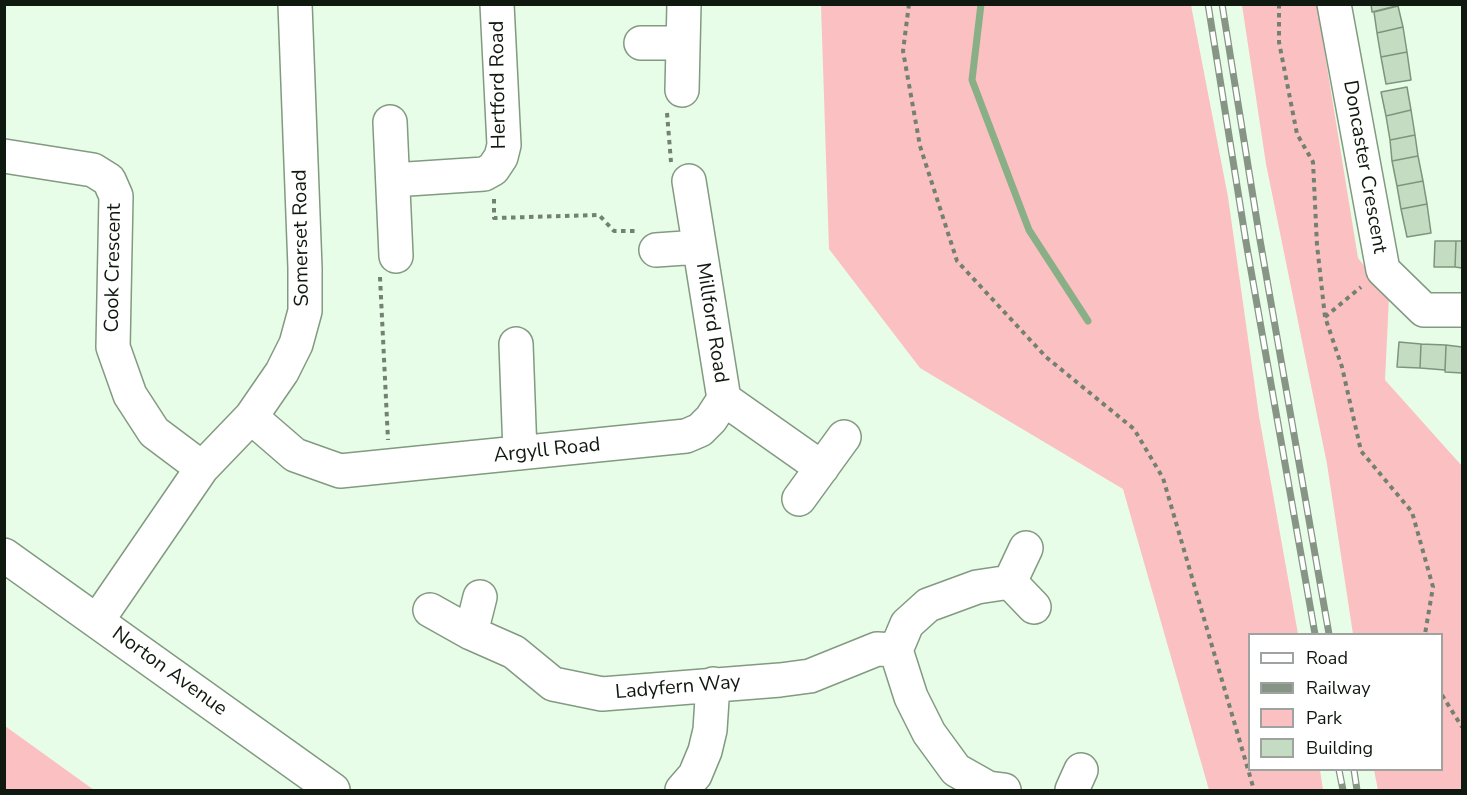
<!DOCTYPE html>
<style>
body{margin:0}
#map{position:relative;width:1467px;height:795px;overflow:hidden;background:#e8fde7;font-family:"Nunito Sans",sans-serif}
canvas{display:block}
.frame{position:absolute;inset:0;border:6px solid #101910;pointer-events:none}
.legend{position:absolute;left:1248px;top:633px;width:195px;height:138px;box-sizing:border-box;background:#fff;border:2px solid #9fa39f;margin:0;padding:8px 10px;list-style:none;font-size:18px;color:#101910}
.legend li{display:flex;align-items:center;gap:12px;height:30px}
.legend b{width:30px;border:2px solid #9fa39f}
</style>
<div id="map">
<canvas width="1467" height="795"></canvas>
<div class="frame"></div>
<ul class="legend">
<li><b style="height:8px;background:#fff"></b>Road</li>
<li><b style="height:8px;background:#869585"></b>Railway</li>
<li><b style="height:16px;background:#fbc0c1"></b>Park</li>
<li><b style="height:16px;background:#c4ddc2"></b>Building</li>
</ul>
</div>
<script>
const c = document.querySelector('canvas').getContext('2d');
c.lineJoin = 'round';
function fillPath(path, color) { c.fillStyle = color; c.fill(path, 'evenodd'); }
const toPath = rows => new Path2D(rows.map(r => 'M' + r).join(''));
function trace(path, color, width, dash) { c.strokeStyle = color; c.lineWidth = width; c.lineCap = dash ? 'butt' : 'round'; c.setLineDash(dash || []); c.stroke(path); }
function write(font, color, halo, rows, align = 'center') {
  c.font = font + ' "Nunito Sans",sans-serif'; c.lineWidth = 4.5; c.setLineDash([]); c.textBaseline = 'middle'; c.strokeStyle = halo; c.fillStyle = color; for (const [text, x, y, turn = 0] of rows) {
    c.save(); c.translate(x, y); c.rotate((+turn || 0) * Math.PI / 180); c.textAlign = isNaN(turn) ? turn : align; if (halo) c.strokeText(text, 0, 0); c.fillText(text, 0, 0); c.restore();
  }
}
const green = toPath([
 [821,5,1191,5,1228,197,1259,416,1298,634,1250,634,1250,770,1320,770,1323,790,1209,790,1123,489,920,368,829,249],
 [1242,5,1317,5,1358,258,1389,297,1385,380,1462,466,1462,790,1378,790,1374,770,1442,770,1442,634,1353,634,1327,464,1266,164],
 [5,726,94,790,5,790]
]);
const stream = toPath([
 [981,4,972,80,1029,230,1088,321]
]);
const building = toPath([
 [1371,4,1396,4,1396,6,1372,12,1371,4],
 [1398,6,1403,27,1377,33,1374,12,1398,6],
 [1403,27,1407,52,1381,57,1377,33,1403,27],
 [1407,52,1411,80,1386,84,1381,57,1407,52],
 [1407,87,1411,110,1386,116,1381,92,1407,87],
 [1411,110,1415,135,1390,140,1386,116,1411,110],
 [1415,135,1418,156,1392,161,1390,140,1415,135],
 [1418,156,1423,181,1397,186,1392,161,1418,156],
 [1423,181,1427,204,1401,209,1397,186,1423,181],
 [1427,204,1431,233,1407,237,1401,209,1427,204],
 [1435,241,1456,241,1455,267,1434,267,1435,241],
 [1456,241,1462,241,1462,268,1455,267,1456,241],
 [1399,342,1421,344,1420,368,1397,367,1399,342],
 [1421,344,1446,345,1445,370,1420,368,1421,344],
 [1446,345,1462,347,1462,373,1445,372,1446,345]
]);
const path = toPath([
 [909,4,903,51,920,146,957,261,1046,357,1134,429,1163,478,1254,790],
 [1279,4,1279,42,1297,134,1313,162,1317,245,1325,317,1342,367,1361,451,1412,512,1433,587,1425,634],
 [667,113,671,162],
 [494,199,494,218,599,215,614,231,638,231],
 [380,277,388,440],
 [1325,317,1361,287],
 [1442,695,1462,727]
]);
const minor = toPath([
 [1334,4,1383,270,1424,310,1462,310],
 [641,43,683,43],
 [682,90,684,4],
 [390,122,396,256],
 [4,156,93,170,109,180,116,196,113,347,130,395,154,432,202,468],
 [393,180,484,174,493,169,501,157,504,145,497,4],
 [689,181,724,399],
 [656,250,699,247],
 [516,344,520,453],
 [724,399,822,468],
 [251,417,295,455,340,471,686,436,700,430,711,419,724,399],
 [799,499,844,437],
 [4,555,333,790],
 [1010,582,1026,548],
 [430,610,471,633,514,652,553,684,602,694,780,680,810,676,877,649,896,650],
 [97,621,202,468,251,417,282,372,296,344,305,311,305,268,295,4],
 [471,633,480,597],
 [682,790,695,775,705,751,710,730,713,684],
 [1004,790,988,788,956,770,929,733,911,697,896,650,907,624,928,605,977,587,1010,582,1034,607],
 [1072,790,1081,770]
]);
const rail = toPath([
 [1208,4,1246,242,1315,634],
 [1222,4,1260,240,1329,634],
 [1339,770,1343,790],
 [1354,770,1357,790]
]);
const streetNames = [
 ["Hertford Road",499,85,-91],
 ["Doncaster Crescent",1364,167,80],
 ["Somerset Road",302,238,-91],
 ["Cook Crescent",114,268,-89],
 ["Millford Road",711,323,81],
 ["Argyll Road",547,451,-6],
 ["Norton Avenue",169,672,36],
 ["Ladyfern Way",678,688,-5]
];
fillPath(green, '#fbc0c1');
trace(stream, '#88af86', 7);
fillPath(building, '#c4ddc2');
trace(building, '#7d957c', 1.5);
trace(minor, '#829a81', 36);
trace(path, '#728172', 4, [4.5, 4.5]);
trace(minor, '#fff', 33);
trace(rail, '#869585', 7);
trace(rail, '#fff', 4.5, [14]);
write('20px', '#101910', '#fff', streetNames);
</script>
